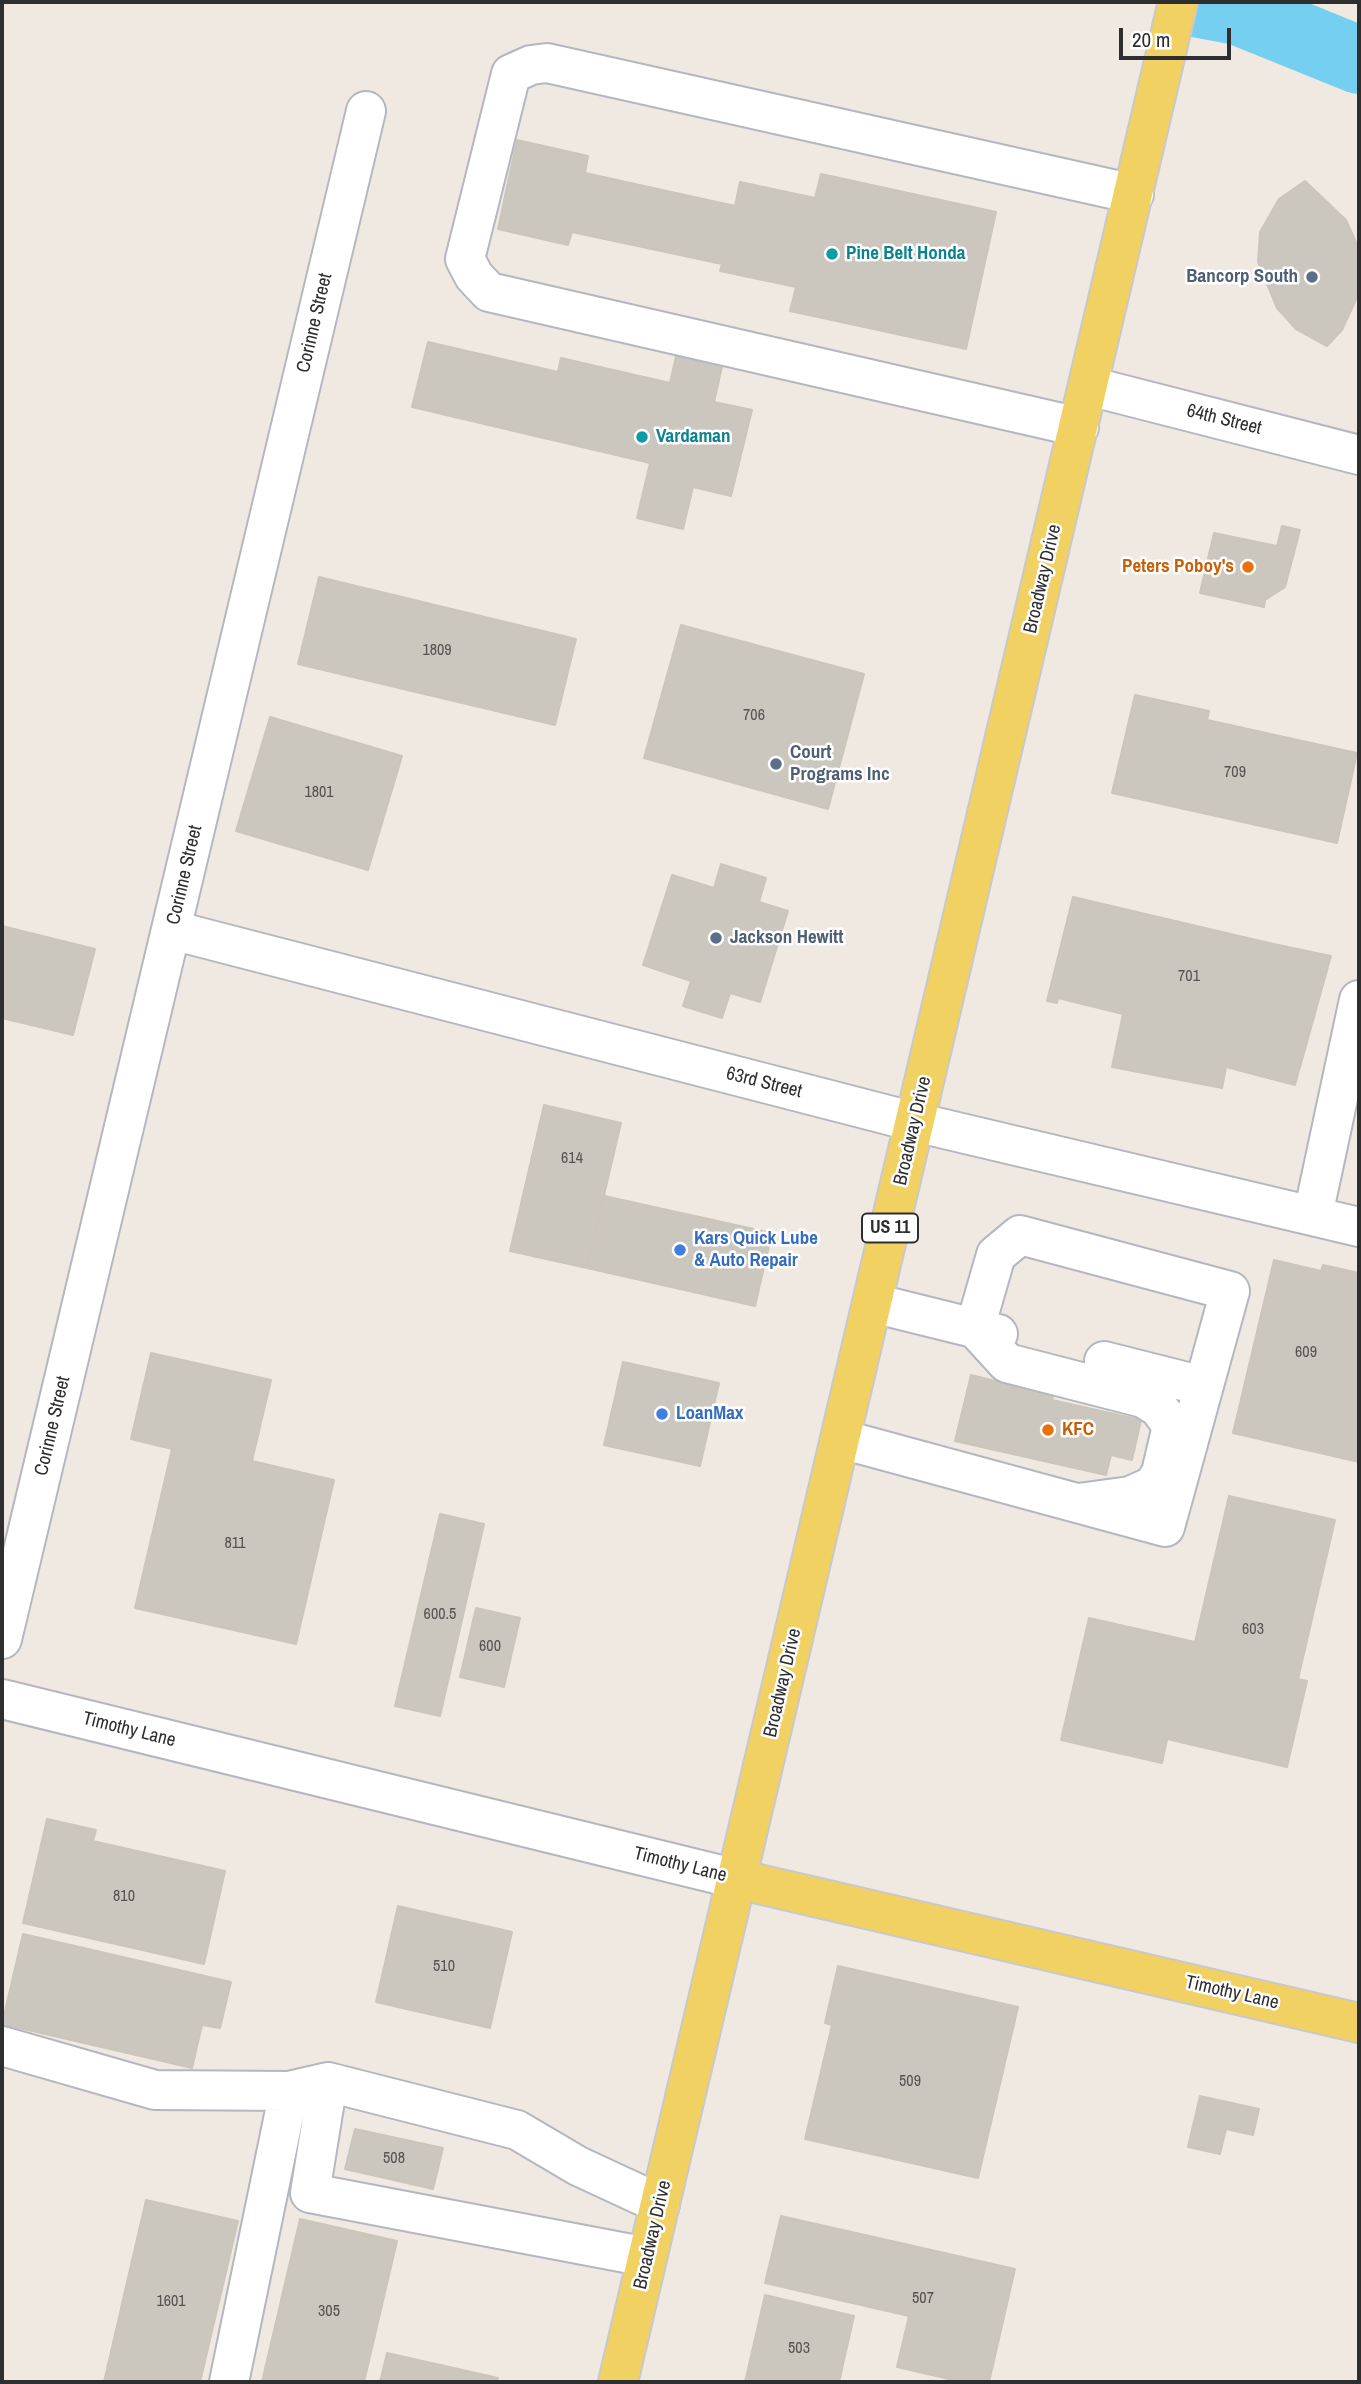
<!DOCTYPE html>
<style>
body{margin:0}
#map{position:relative;width:1361px;height:2384px;overflow:hidden;background:#efe9e1;font-family:"Archivo Narrow",sans-serif}
canvas{display:block}
.frame{position:absolute;inset:0;border:4px solid #2e2e2e;pointer-events:none}
.scale{position:absolute;left:1119px;top:28px;width:112px;height:32px;box-sizing:border-box;border:4px solid #2e2e2e;border-top:0;padding-left:9px;font-size:21px;line-height:24px;white-space:nowrap;color:#2e2e2e;-webkit-text-stroke:5px #fff;paint-order:stroke}
</style>
<div id="map">
<canvas width="1361" height="2384"></canvas>
<div class="frame"></div>
<div class="scale">20 m</div>
</div>
<script>
const c = document.querySelector('canvas').getContext('2d');
c.lineJoin = 'round';
const toPath = rows => new Path2D(rows.map(r => 'M' + r).join(''));
function trace(path, color, width, dash) { c.strokeStyle = color; c.lineWidth = width; c.lineCap = dash ? 'butt' : 'round'; c.setLineDash(dash || []); c.stroke(path); }
function fillPath(path, color) { c.fillStyle = color; c.fill(path, 'evenodd'); }
function write(font, color, halo, rows, align = 'center') {
  c.font = font + ' "Archivo Narrow",sans-serif'; c.lineWidth = 5; c.setLineDash([]); c.textBaseline = 'middle'; c.strokeStyle = halo; c.fillStyle = color; for (const [text, x, y, turn = 0] of rows) {
    c.save(); c.translate(x, y); c.rotate((+turn || 0) * Math.PI / 180); c.textAlign = isNaN(turn) ? turn : align; if (halo) c.strokeText(text, 0, 0); c.fillText(text, 0, 0); c.restore();
  }
}
const river = toPath([
 [1190,2,1238,11,1359,60]
]);
const building = toPath([
 [517,140,588,156,585,173,735,206,740,182,815,198,821,174,996,212,966,349,790,311,796,287,720,271,722,264,572,232,568,245,498,229,517,140],
 [1305,181,1346,220,1359,249,1359,293,1342,330,1327,346,1296,329,1277,308,1258,262,1260,232,1279,199,1305,181],
 [428,342,558,372,561,358,670,383,678,347,724,358,714,402,752,410,731,496,693,487,683,529,637,518,650,463,412,407,428,342],
 [1282,526,1300,530,1285,587,1265,600,1264,607,1200,593,1214,533,1277,546,1282,526],
 [319,577,576,639,555,725,298,664,319,577],
 [681,625,864,674,828,809,644,758,681,625],
 [1135,695,1209,711,1207,720,1357,753,1337,843,1112,793,1135,695],
 [270,717,402,756,368,870,236,831,270,717],
 [721,864,766,878,759,902,788,911,760,1002,730,993,722,1018,683,1006,691,981,643,965,672,875,714,888,721,864],
 [1073,897,1269,943,1331,956,1295,1085,1226,1067,1222,1088,1112,1067,1123,1014,1058,998,1057,1003,1047,1001,1073,897],
 [2,926,95,949,73,1035,2,1018,2,926],
 [544,1105,621,1123,587,1268,510,1251,544,1105],
 [604,1196,772,1233,755,1306,587,1268,604,1196],
 [1274,1260,1321,1271,1323,1265,1359,1273,1359,1462,1233,1433,1274,1260],
 [151,1353,271,1380,252,1461,334,1480,296,1644,135,1608,172,1449,131,1439,151,1353],
 [623,1362,719,1383,700,1466,604,1445,623,1362],
 [1018,1374,1056,1383,1052,1400,1141,1420,1132,1460,1111,1455,1106,1475,955,1441,971,1375,1015,1386,1018,1374],
 [1229,1496,1335,1520,1298,1679,1307,1681,1287,1767,1167,1739,1162,1763,1061,1740,1089,1618,1195,1642,1229,1496],
 [440,1514,484,1524,440,1716,395,1706,440,1514],
 [476,1608,520,1618,504,1687,460,1677,476,1608],
 [47,1819,96,1830,93,1841,225,1871,204,1964,23,1923,47,1819],
 [398,1906,512,1932,490,2028,376,2002,398,1906],
 [23,1934,231,1982,220,2028,202,2025,192,2068,2,2024,23,1934],
 [838,1966,1018,2007,978,2178,805,2139,832,2025,825,2023,838,1966],
 [1200,2096,1259,2109,1253,2135,1226,2129,1220,2154,1188,2147,1200,2096],
 [355,2129,443,2148,433,2189,345,2169,355,2129],
 [146,2200,238,2221,200,2382,104,2382,146,2200],
 [781,2216,1015,2269,989,2382,962,2382,897,2367,909,2316,765,2283,781,2216],
 [300,2219,397,2241,364,2382,262,2382,300,2219],
 [765,2295,854,2316,839,2382,745,2382,765,2295],
 [387,2353,498,2378,497,2382,380,2382,387,2353]
]);
const minor = toPath([
 [1089,386,1359,455],
 [1079,427,489,292,474,276,465,259,511,74,531,65,547,63,1134,194],
 [172,930,915,1122,1359,1227],
 [1313,1215,1359,1000],
 [873,1303,998,1334],
 [1104,1361,1203,1386],
 [841,1439,1165,1527,1230,1291,1020,1235,996,1255,975,1328,1007,1363,1143,1398,1159,1408,1172,1426,1161,1473,1153,1486,1130,1496,1079,1503],
 [2,1639,366,111],
 [2,1699,737,1879],
 [2,2046,155,2090,289,2091,328,2082],
 [647,2257,310,2193,328,2082,517,2130,578,2166,660,2204],
 [229,2382,289,2091]
]);
const major = toPath([
 [737,1879,1359,2023],
 [618,2382,1178,2]
]);
const markers = [
 [832,254,7,"#0f9aa8"],
 [1312,277,7,"#5c6f8a"],
 [642,437,7,"#0f9aa8"],
 [1248,567,7,"#e8710a"],
 [776,764,7,"#5c6f8a"],
 [716,938,7,"#5c6f8a"],
 [680,1250,7,"#3f7fe0"],
 [662,1414,7,"#3f7fe0"],
 [1048,1430,7,"#e8710a"]
];
const numberNames = [
 ["1809",437,651],
 ["706",754,716],
 ["709",1235,773],
 ["1801",319,793],
 ["701",1189,977],
 ["614",572,1159],
 ["609",1306,1353],
 ["811",235,1544],
 ["600.5",440,1615],
 ["603",1253,1630],
 ["600",490,1647],
 ["810",124,1897],
 ["510",444,1967],
 ["509",910,2082],
 ["508",394,2159],
 ["507",923,2299],
 ["1601",171,2302],
 ["305",329,2312],
 ["503",799,2349]
];
const shields = [
 [890,1228,56]
];
const shieldNames = [
 ["US 11",890,1228]
];
const cultureNames = [
 ["Pine Belt Honda",846,254],
 ["Vardaman",656,437]
];
const serviceNames = [
 ["Bancorp South",1298,277,"right"],
 ["Court",790,753],
 ["Programs Inc",790,775],
 ["Jackson Hewitt",730,938]
];
const streetNames = [
 ["Corinne Street",315,323,-77],
 ["64th Street",1224,420,14],
 ["Broadway Drive",1043,579,-77],
 ["Corinne Street",185,875,-77],
 ["63rd Street",764,1083,14],
 ["Broadway Drive",913,1131,-77],
 ["Corinne Street",53,1426,-77],
 ["Broadway Drive",783,1683,-77],
 ["Timothy Lane",129,1730,14],
 ["Timothy Lane",680,1865,14],
 ["Timothy Lane",1232,1993,13],
 ["Broadway Drive",653,2235,-77]
];
const foodNames = [
 ["Peters Poboy's",1234,567],
 ["KFC",1062,1430,"left"]
];
const shopNames = [
 ["Kars Quick Lube",694,1239],
 ["& Auto Repair",694,1261],
 ["LoanMax",676,1414]
];
trace(river, '#75cff0', 68);
fillPath(building, '#cbc7bf');
trace(building, '#cbc5ba', 2);
trace(minor, '#b4b7c1', 42);
trace(major, '#c9c9c9', 42);
trace(minor, '#fff', 38);
trace(major, '#f2d163', 38);
for (const [x, y, r, color] of markers) { const dot = new Path2D(); dot.arc(x, y, r, 0, 2 * Math.PI); c.fillStyle = color; c.fill(dot); trace(dot, '#fff', 2.5); }
write('16px', '#555452', null, numberNames);
for (const [x, y, w] of shields) { const box = new Path2D(); box.roundRect(x - w / 2, y - 14.5, w, 29, 5); c.fillStyle = '#fff'; c.fill(box); trace(box, '#2e2e2e', 2); }
write('bold 18px', '#2e2e2e', null, shieldNames);
write('bold 19px', '#0d838f', '#fff', cultureNames, 'left');
write('bold 19px', '#4e5e75', '#fff', serviceNames, 'left');
write('19px', '#2e2e2e', '#fff', streetNames);
write('bold 19px', '#c56008', '#fff', foodNames, 'right');
write('bold 19px', '#366cbe', '#fff', shopNames, 'left');
</script>
